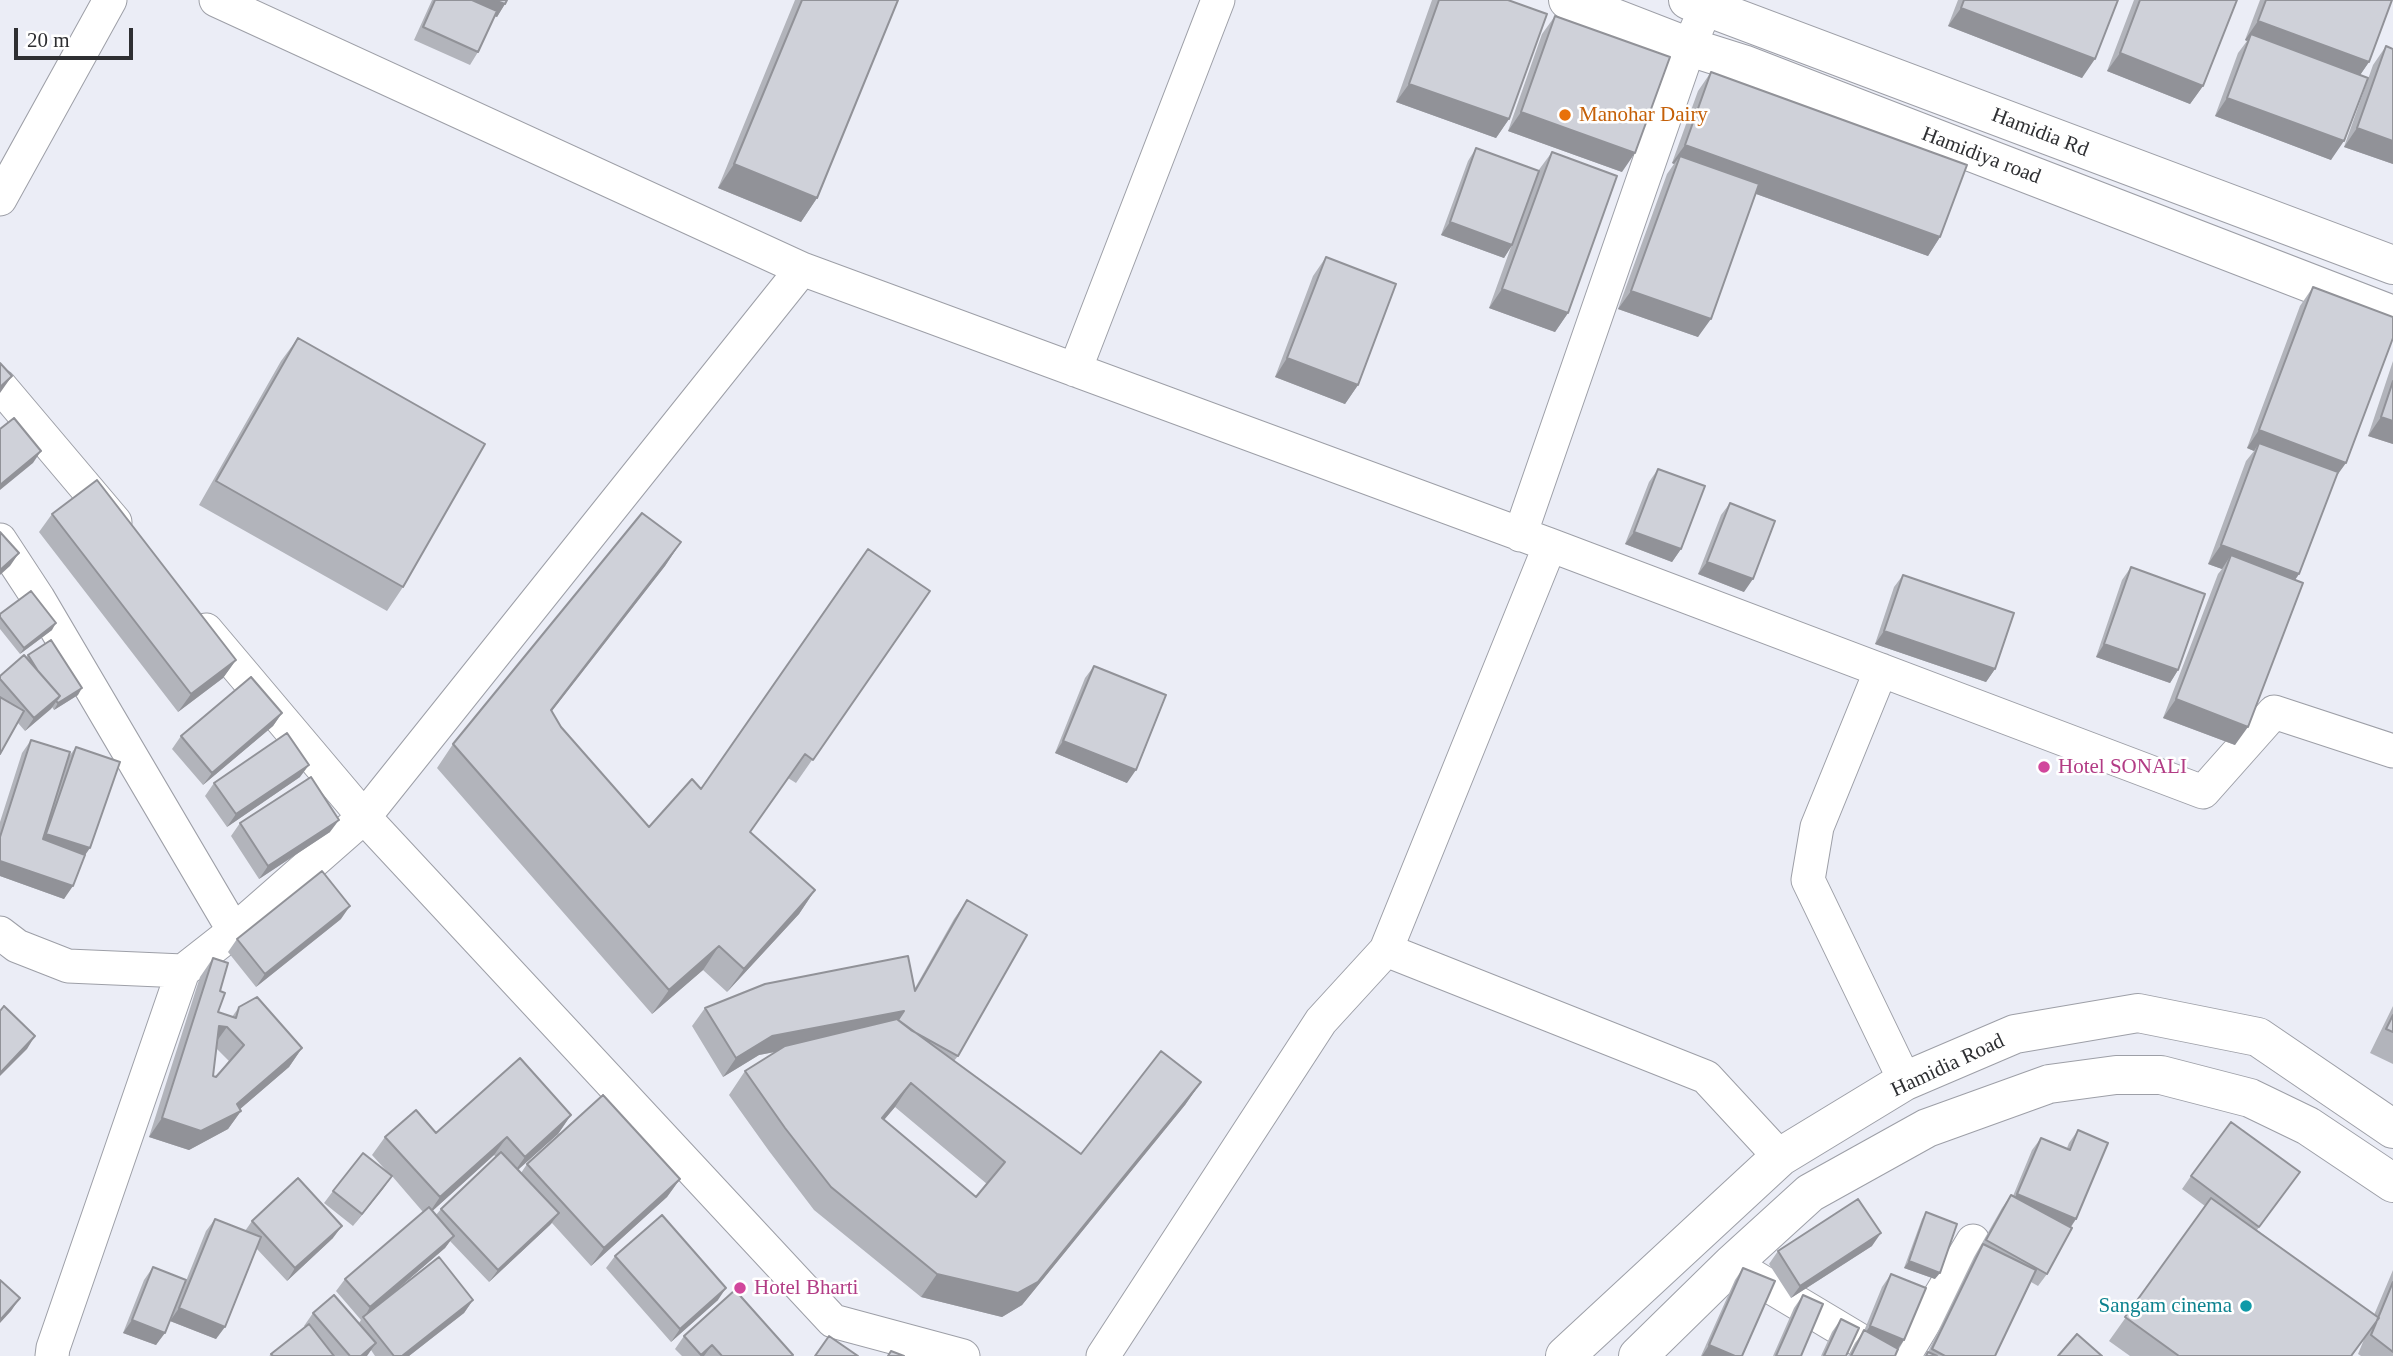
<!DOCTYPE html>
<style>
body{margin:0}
#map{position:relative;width:2393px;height:1356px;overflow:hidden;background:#ebedf6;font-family:Georgia,serif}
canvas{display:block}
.scale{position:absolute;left:14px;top:28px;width:119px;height:32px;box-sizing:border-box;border:4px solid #2e2f32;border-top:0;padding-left:9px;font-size:21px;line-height:24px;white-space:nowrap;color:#2e2f32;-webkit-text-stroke:5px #fff;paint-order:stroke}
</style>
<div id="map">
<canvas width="2393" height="1356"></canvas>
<div class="scale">20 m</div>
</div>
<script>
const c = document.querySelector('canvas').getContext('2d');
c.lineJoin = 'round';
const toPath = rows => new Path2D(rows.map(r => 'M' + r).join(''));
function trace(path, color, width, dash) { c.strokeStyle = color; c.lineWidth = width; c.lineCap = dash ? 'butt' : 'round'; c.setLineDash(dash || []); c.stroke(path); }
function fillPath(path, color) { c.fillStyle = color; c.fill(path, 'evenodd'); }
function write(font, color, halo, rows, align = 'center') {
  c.font = font + ' Georgia,serif'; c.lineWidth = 5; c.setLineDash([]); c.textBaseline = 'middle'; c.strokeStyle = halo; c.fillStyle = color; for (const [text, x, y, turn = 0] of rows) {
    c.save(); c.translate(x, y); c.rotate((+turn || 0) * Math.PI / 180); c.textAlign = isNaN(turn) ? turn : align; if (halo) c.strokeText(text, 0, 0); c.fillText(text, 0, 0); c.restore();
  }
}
const street = toPath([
 [216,0,802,269,1550,545,2203,792,2274,712,2393,751],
 [0,199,110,0],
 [1075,370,1218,0],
 [0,386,115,522],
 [1520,535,1689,47,1706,7],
 [0,540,38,598,234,931],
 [206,630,364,817,833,1321,963,1356],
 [1881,670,1817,827,1808,880,1905,1081],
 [0,933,17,946,68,966,183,971],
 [1386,950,1706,1077,1780,1157],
 [1734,1265,1886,1356],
 [52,1356,53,1348,183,971,234,931,364,817,802,269],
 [1103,1356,1321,1021,1386,950,1550,545],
 [1904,1356,1973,1241]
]);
const secondary = toPath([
 [1565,1356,1780,1157,1905,1081,2015,1034,2138,1013,2258,1037,2393,1129],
 [1638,1356,1732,1264,1810,1193,1927,1128,2049,1084,2116,1075,2161,1075,2250,1098,2308,1126,2393,1183]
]);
const primary = toPath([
 [1568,0,1689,47,1743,64,2393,315],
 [1688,0,2393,265]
]);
const wall = toPath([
 [432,0,507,0,497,17,494,16,478,52,470,65,414,40],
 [795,0,898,0,817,198,801,222,718,188],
 [1432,0,1508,0,1509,119,1496,138,1396,102],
 [1958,0,2118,0,2082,78,1948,26],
 [2134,0,2237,0,2203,86,2190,104,2107,71],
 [2260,0,2392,0,2369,62,2360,75,2331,160,2215,116,2238,53,2247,41,2245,40],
 [1555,16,1622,172,1508,131,1542,34],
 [2386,46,2393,164,2344,147,2373,65],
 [1711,72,1940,237,1928,256,1756,194,1698,337,1618,309,1667,174,1674,164,1672,163,1698,91],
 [1476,148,1538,171,1552,152,1568,313,1555,332,1489,308,1511,247,1504,258,1441,235,1468,161],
 [1326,257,1358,385,1345,404,1275,377,1313,276],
 [2313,287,2336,476,2299,574,2295,580,2235,745,2163,718,2218,574,2222,569,2208,564,2246,461,2254,451,2247,448,2300,306],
 [298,338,403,587,387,611,199,505,281,361],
 [2393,361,2393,444,2368,436],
 [1658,469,1681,549,1672,562,1625,544,1649,482],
 [1730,503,1744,592,1698,574,1721,515],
 [52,514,236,660,223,678,178,712,39,532],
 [681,542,665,566,551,712,561,727,649,827,701,788,930,591,796,783,788,778,750,832,815,890,799,914,727,992,703,970,652,1014,437,768,453,744],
 [2131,567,2178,670,2170,683,2096,657,2122,580],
 [1903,575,1995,669,1986,682,1875,644,1894,587],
 [0,614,52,630,20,654,0,629],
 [28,655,78,695,54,710,52,707,25,731,18,723,0,754,0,676,26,658],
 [1094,666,1127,783,1055,753,1085,678],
 [282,713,273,726,203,785,172,749,181,736],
 [31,740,67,759,76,747,83,858,64,899,0,876,0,822,22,753],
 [300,777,227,827,205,796,214,783],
 [240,823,330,832,259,879,231,836],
 [967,900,958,1056,954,1061,1081,1154,1201,1082,1185,1105,1022,1305,1002,1317,921,1297,814,1210,769,1151,729,1095,745,1071,775,1052,759,1055,723,1077,692,1026,705,1008,915,988,954,919],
 [895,1107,987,1184,976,1197,884,1120],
 [341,919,256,987,228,952,237,939],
 [213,958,220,991,218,1012,232,1017,239,1007,302,1048,289,1067,240,1109,241,1111,228,1129,189,1150,149,1137,200,977],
 [216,1048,229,1061,216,1077,213,1076],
 [2393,1006,2393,1064,2370,1053],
 [571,1115,558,1134,518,1170,521,1173,527,1164,680,1179,667,1197,591,1266,552,1223,489,1282,450,1241,445,1248,393,1293,473,1300,464,1313,409,1356,375,1356,371,1350,366,1356,269,1356,305,1327,304,1326,313,1313,359,1323,361,1320,336,1291,345,1279,423,1212,392,1176,353,1226,324,1203,333,1191,391,1176,372,1155,385,1137,436,1133],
 [494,1155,496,1157,441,1209,436,1215,432,1211],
 [2078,1130,2076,1219,2071,1227,2047,1274,2038,1286,2031,1282,1995,1356,1925,1356,1928,1352,1974,1257,2002,1208,2011,1195,2013,1196,2032,1150,2041,1138,2067,1148,2069,1143],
 [2300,1172,2257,1230,2374,1315,2393,1270,2393,1356,2361,1356,2358,1354,2365,1337,2352,1356,2130,1356,2109,1341,2205,1206,2182,1189,2191,1176],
 [1926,1212,1935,1279,1904,1268,1922,1219],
 [215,1219,245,1231,252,1221,333,1238,287,1281,256,1248,216,1339,170,1321,156,1345,123,1333,144,1280,153,1267,170,1321,206,1231],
 [1872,1246,1791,1298,1769,1264,1778,1251],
 [615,1256,718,1300,671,1342,606,1268],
 [1743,1268,1742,1356,1701,1356,1735,1280],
 [1891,1274,1904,1340,1895,1356,1848,1356,1855,1343,1864,1331,1882,1287],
 [1803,1295,1801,1356,1773,1356,1794,1308],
 [1841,1319,1846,1356,1821,1356,1832,1332],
 [684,1336,792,1356,682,1356,675,1349]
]);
const shadedWall = toPath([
 [454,0,494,0,505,4,497,17],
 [1961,8,2095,59,2082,78,1948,26],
 [2258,21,2369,62,2356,81,2251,34,2247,41,2245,40],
 [2120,53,2203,86,2190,104,2107,71],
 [1409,84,1509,119,1496,138,1396,102],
 [2227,98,2344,141,2331,160,2215,116],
 [1521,112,1635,153,1622,172,1508,131],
 [2357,128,2393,141,2393,164,2344,147],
 [1685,145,1940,237,1928,256,1676,165,1680,156,1674,164,1672,163],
 [734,164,817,198,801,222,718,188],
 [1450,222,1512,245,1504,258,1441,235],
 [1502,289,1568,313,1555,332,1489,308],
 [1631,291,1711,319,1698,337,1618,309],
 [1287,358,1358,385,1345,404,1275,377],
 [12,376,0,393,0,387],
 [2381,417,2393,421,2393,444,2368,436],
 [2259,430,2346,463,2333,481,2259,443,2254,451,2247,448],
 [41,451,33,463,0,490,0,485],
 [1634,532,1681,549,1672,562,1625,544],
 [681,542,665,566,534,734,551,710],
 [2221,545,2299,574,2286,593,2231,555,2222,569,2208,564],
 [19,553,10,566,0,575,0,570],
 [1707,562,1753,579,1744,592,1698,574],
 [56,623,52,630,20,654,24,648],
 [1884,631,1995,669,1986,682,1875,644],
 [2104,644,2178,670,2170,683,2096,657],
 [236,660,223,678,178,712,191,694],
 [82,688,78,695,54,710,58,703],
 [60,696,51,709,25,731,34,718],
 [2176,699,2248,727,2235,745,2163,718],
 [282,713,273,726,203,785,212,773],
 [1063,741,1136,770,1127,783,1055,753],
 [309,765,300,777,227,827,236,814],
 [339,820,330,832,259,879,268,866],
 [46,834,90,848,81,861,38,846],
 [0,861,73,886,64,899,0,876],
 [815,890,799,914,727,992,744,969],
 [350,906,341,919,256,987,265,974],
 [719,946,703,970,652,1014,669,990],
 [904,1011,891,1029,759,1055,723,1077,736,1058,772,1036],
 [219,1026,227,1027,214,1045],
 [35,1036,27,1049,0,1076,0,1073],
 [302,1048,289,1067,232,1116,241,1111,228,1129,189,1150,149,1137,162,1118,237,1104],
 [1201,1082,1185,1105,1022,1305,1002,1317,921,1297,937,1274],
 [911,1083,895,1107,865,1142,882,1118],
 [571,1115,558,1134,512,1175,525,1157],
 [507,1137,494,1155,427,1216,440,1197],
 [392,1176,383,1189,353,1226,362,1214],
 [680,1179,667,1197,591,1266,604,1248],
 [2017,1194,2076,1219,2067,1232,2008,1207],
 [559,1213,550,1225,489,1282,498,1270],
 [342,1226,333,1238,287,1281,295,1268],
 [1881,1233,1872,1246,1791,1298,1800,1286],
 [454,1236,445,1248,364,1318,370,1307],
 [1909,1261,1940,1273,1935,1279,1904,1268],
 [726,1288,718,1300,671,1342,680,1329],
 [20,1298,11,1311,0,1323,0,1320],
 [473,1300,464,1313,409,1356,402,1356],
 [179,1308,225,1327,216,1339,170,1321],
 [132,1320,165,1333,156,1345,123,1333],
 [1870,1326,1904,1340,1895,1353,1861,1339],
 [376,1343,367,1356,361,1356],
 [712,1345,704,1356,701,1356,701,1355],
 [1709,1345,1735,1356,1702,1356]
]);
const building = toPath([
 [435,0,472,0,497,11,478,52,423,27,435,0],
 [494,0,507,0,505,4,494,0],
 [802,0,898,0,817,198,734,164,802,0],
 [1439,0,1508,0,1547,14,1509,119,1409,84,1439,0],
 [1964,0,2118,0,2095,59,1961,8,1964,0],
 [2140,0,2237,0,2203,86,2120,53,2140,0],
 [2266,0,2392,0,2369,62,2258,21,2266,0],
 [1555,16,1670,57,1635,153,1521,112,1555,16],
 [2251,34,2368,78,2344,141,2227,98,2251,34],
 [2386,46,2393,49,2393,141,2357,128,2386,46],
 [1711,72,1967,165,1940,237,1685,145,1711,72],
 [1476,148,1539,171,1512,245,1450,222,1476,148],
 [1552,152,1617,176,1568,313,1502,289,1552,152],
 [1680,156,1759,184,1711,319,1631,291,1680,156],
 [1326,257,1396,284,1358,385,1287,358,1326,257],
 [2313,287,2393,317,2393,338,2346,463,2259,430,2313,287],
 [298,338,485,444,403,587,216,481,298,338],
 [0,363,12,376,0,387,0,363],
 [2393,381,2393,421,2381,417,2393,381],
 [14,418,41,451,0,485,0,429,14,418],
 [2259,443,2338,472,2299,574,2221,545,2259,443],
 [1658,469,1705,486,1681,549,1634,532,1658,469],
 [97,480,236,660,191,694,52,514,97,480],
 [1730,503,1775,521,1753,579,1707,562,1730,503],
 [642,513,681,542,551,710,561,727,649,827,692,779,701,789,868,549,930,591,813,760,805,754,750,832,815,890,744,969,719,946,669,990,453,744,642,513],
 [0,532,19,553,0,570,0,532],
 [2231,555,2303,583,2248,727,2176,699,2231,555],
 [2131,567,2205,594,2178,670,2104,644,2131,567],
 [1903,575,2014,613,1995,669,1884,631,1903,575],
 [31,591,56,623,24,648,0,617,0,614,31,591],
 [51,640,82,688,58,703,56,701,60,696,38,671,28,655,51,640],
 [24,655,60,696,34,718,0,679,0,676,24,655],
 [1094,666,1166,695,1136,770,1063,741,1094,666],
 [251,677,282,713,212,773,181,736,251,677],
 [0,697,24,711,0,754,0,697],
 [287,733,309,765,236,814,214,783,287,733],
 [31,740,70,752,43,839,85,855,73,886,0,861,0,837,31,740],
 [76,747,120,762,90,848,46,834,76,747],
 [311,777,339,820,268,866,240,823,311,777],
 [322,871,350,906,265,974,237,939,322,871],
 [967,900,1027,935,958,1056,911,1030,898,1020,904,1011,772,1036,736,1058,705,1008,765,984,908,956,915,991,967,900],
 [213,958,228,963,220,991,225,993,218,1012,236,1018,239,1007,257,997,302,1048,237,1104,241,1111,201,1131,162,1118,213,958],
 [219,1026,227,1027,244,1045,216,1077,213,1076,219,1026],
 [4,1006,35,1036,0,1073,0,1011,4,1006],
 [2393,1015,2393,1032,2386,1029,2393,1015],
 [897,1019,1081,1154,1161,1051,1201,1082,1038,1282,1018,1293,937,1274,831,1187,785,1128,745,1071,785,1046,897,1019],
 [911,1083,1005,1162,976,1197,882,1118,911,1083],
 [520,1058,571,1115,525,1157,507,1137,440,1197,385,1137,416,1110,436,1133,520,1058],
 [603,1095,680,1179,604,1248,527,1164,603,1095],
 [2231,1122,2300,1172,2259,1227,2191,1176,2231,1122],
 [2078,1130,2108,1143,2076,1219,2017,1194,2041,1138,2070,1150,2078,1130],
 [501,1152,559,1213,498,1270,441,1209,501,1152],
 [363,1153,392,1176,362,1214,333,1191,363,1153],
 [298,1178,342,1226,295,1268,252,1221,298,1178],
 [2011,1195,2072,1228,2047,1274,1986,1240,2011,1195],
 [2211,1198,2379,1318,2351,1356,2179,1356,2125,1317,2211,1198],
 [1858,1199,1881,1233,1800,1286,1778,1251,1858,1199],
 [429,1207,454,1236,370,1307,345,1279,429,1207],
 [1926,1212,1957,1224,1940,1273,1909,1261,1926,1212],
 [662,1215,726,1288,680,1329,615,1256,662,1215],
 [215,1219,261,1237,225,1327,179,1308,215,1219],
 [1983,1244,2036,1270,1995,1356,1945,1356,1932,1349,1983,1244],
 [439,1257,473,1300,402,1356,394,1356,363,1317,439,1257],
 [153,1267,186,1280,165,1333,132,1320,153,1267],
 [1743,1268,1775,1281,1742,1356,1735,1356,1709,1345,1743,1268],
 [1891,1274,1926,1288,1904,1340,1870,1326,1891,1274],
 [0,1280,20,1298,0,1320,0,1280],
 [2393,1282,2393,1352,2371,1335,2393,1282],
 [735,1290,793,1355,792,1356,722,1356,712,1345,701,1355,684,1336,735,1290],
 [334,1295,376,1343,361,1356,350,1356,313,1313,334,1295],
 [1803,1295,1823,1304,1801,1356,1776,1356,1803,1295],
 [1841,1319,1859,1328,1846,1356,1824,1356,1841,1319],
 [309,1324,334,1356,273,1356,271,1354,309,1324],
 [1864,1330,1898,1349,1895,1356,1851,1356,1864,1330],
 [2077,1334,2102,1356,2058,1356,2077,1334],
 [829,1336,858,1356,815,1356,829,1336],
 [891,1351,904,1356,888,1356,891,1351],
 [1928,1352,1937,1356,1926,1356,1928,1352]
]);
const markers = [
 [1565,115,7,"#e8710a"],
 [2044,767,7,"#d1479c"],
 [740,1288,7,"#d1479c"],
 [2246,1306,7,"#0f9aa8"]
];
const foodNames = [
 ["Manohar Dairy",1579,115]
];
const streetNames = [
 ["Hamidia Rd",2040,133,21],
 ["Hamidiya road",1981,156,21],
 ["Hamidia Road",1948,1066,-25]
];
const hotelNames = [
 ["Hotel SONALI",2058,767],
 ["Hotel Bharti",754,1288]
];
const cultureNames = [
 ["Sangam cinema",2232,1306]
];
trace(street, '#9d9fa7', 35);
trace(secondary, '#9d9fa7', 40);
trace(primary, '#9d9fa7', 40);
trace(street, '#fff', 33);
trace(secondary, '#fff', 38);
trace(primary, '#fff', 38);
fillPath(wall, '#b2b4bb');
fillPath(shadedWall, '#919298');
fillPath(building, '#cfd1d9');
trace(building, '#919298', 2);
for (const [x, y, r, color] of markers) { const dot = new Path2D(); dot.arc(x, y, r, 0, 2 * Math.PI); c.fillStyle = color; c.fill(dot); trace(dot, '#fff', 2.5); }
write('21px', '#c56008', '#fff', foodNames, 'left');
write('21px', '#2e2f32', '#fff', streetNames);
write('21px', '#b23c85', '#fff', hotelNames, 'left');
write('21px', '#0d838f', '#fff', cultureNames, 'right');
</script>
